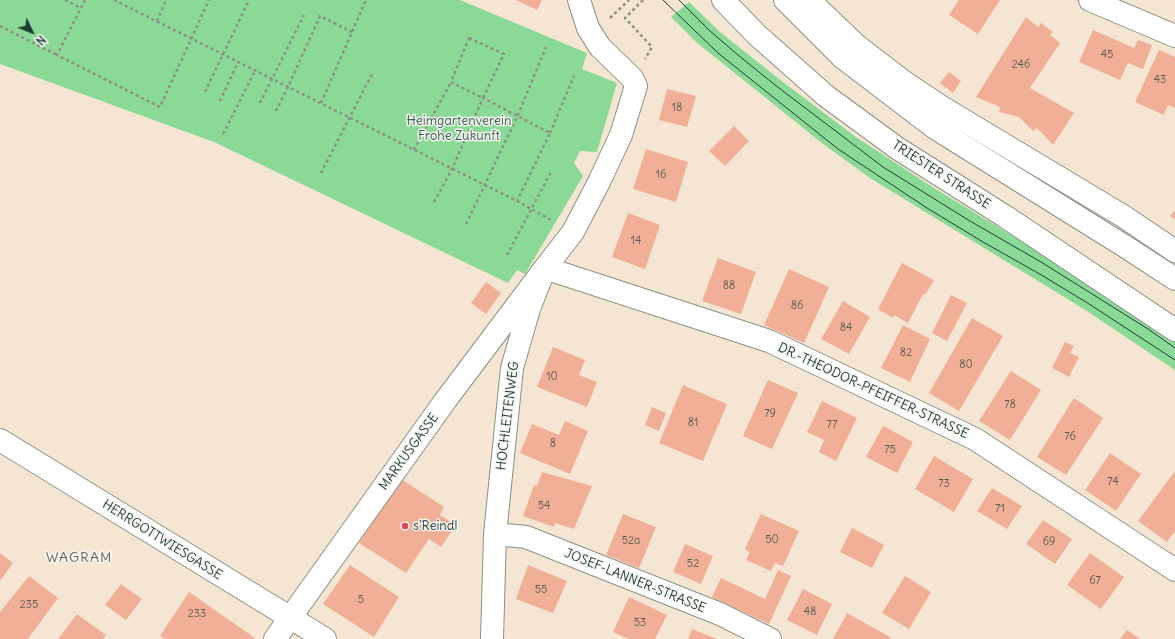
<!DOCTYPE html>
<style>
body{margin:0}
#map{position:relative;width:1175px;height:639px;overflow:hidden;background:#f4e6d3;font-family:Delius,sans-serif}
canvas{display:block}
.north{position:absolute;left:12px;top:12px;width:40px;height:40px;-webkit-text-stroke:3px #f6f6f2;paint-order:stroke;rotate:133deg;font-size:11px;font-weight:700;line-height:16px;text-align:center;color:#1f3d34}
.north::after{content:'';display:block;margin:auto;width:14px;height:18px;background:#1f3d34;clip-path:polygon(50% 0,100% 100%,50% 72%,0 100%)}
</style>
<div id="map">
<canvas width="1175" height="639"></canvas>
<div class="north">N</div>
</div>
<script>
const c = document.querySelector('canvas').getContext('2d');
c.lineJoin = 'round';
function fillPath(path, color) { c.fillStyle = color; c.fill(path, 'evenodd'); }
const toPath = rows => new Path2D(rows.map(r => 'M' + r).join(''));
function trace(path, color, width, dash) { c.strokeStyle = color; c.lineWidth = width; c.lineCap = dash ? 'butt' : 'round'; c.setLineDash(dash || []); c.stroke(path); }
function write(font, color, halo, rows, align = 'center') {
  c.font = font + ' Delius,sans-serif'; c.lineWidth = 3; c.setLineDash([]); c.textBaseline = 'middle'; c.strokeStyle = halo; c.fillStyle = color; for (const [text, x, y, turn = 0] of rows) {
    c.save(); c.translate(x, y); c.rotate((+turn || 0) * Math.PI / 180); c.textAlign = isNaN(turn) ? turn : align; if (halo) c.strokeText(text, 0, 0); c.fillText(text, 0, 0); c.restore();
  }
}
const green = toPath([
 [0,0,460,0,587,53,582,69,617,83,597,152,580,151,574,163,583,176,525,274,517,270,508,283,214,142,0,64],
 [689,2,720,32,783,82,856,137,934,188,1103,291,1175,339,1175,370,1087,311,870,178,822,143,696,42,671,17]
]);
const building = toPath([
 [516,0,542,0,537,10],
 [959,0,1000,0,978,34,949,15],
 [1026,17,1038,27,1041,23,1053,32,1050,35,1060,43,1030,88,1074,113,1053,145,1037,128,1033,131,1019,117,999,112,1000,107,976,97],
 [1093,30,1134,48,1138,40,1152,45,1143,69,1128,63,1120,80,1079,62],
 [1159,50,1175,57,1175,108,1168,105,1164,115,1135,102],
 [949,72,961,81,953,93,940,83],
 [667,89,696,96,687,127,659,120],
 [734,126,749,141,725,166,709,151],
 [646,149,688,162,676,202,633,189],
 [1175,210,1175,220,1170,216],
 [628,213,660,225,645,269,612,257],
 [718,258,756,272,741,314,702,301],
 [902,263,934,280,925,295,923,294,908,323,894,315,893,318,878,309],
 [789,269,829,287,804,343,764,325],
 [486,282,501,293,486,314,471,303],
 [951,295,967,303,947,341,932,333],
 [843,301,870,317,849,354,821,339],
 [972,318,1003,336,959,411,929,393],
 [903,325,930,339,910,382,881,368],
 [1065,342,1074,346,1070,353,1079,357,1069,377,1052,368],
 [553,347,585,360,579,375,597,382,587,407,537,387],
 [1011,371,1041,390,1010,440,979,421],
 [768,380,798,393,772,449,743,436],
 [683,385,727,404,703,461,659,443],
 [1074,398,1103,418,1066,475,1037,457],
 [822,401,857,418,836,461,819,452,824,440,807,432],
 [652,407,666,413,659,431,645,425],
 [565,421,588,431,570,474,520,453,532,424,559,435],
 [883,426,913,442,897,473,866,457],
 [1110,453,1141,474,1116,511,1085,490],
 [934,456,973,479,954,512,915,489],
 [1175,471,1175,531,1167,542,1138,521],
 [542,472,592,486,574,529,555,523,554,527,523,516,534,485,537,486],
 [401,479,444,507,440,515,456,525,441,547,429,539,406,573,359,543],
 [992,488,1022,506,1007,529,977,511],
 [623,514,656,527,639,568,606,555],
 [761,514,799,531,783,566,775,563,771,571,746,560,750,552,745,549],
 [1043,520,1072,539,1055,564,1026,544],
 [852,528,884,545,872,568,840,552],
 [685,544,713,556,701,584,673,572],
 [0,553,13,563,0,581],
 [1090,553,1124,577,1101,609,1067,585],
 [350,565,399,597,374,637,323,604],
 [528,565,567,581,553,613,516,599],
 [778,570,791,576,769,624,712,597,721,578,765,599],
 [29,576,58,598,28,639,0,639,0,612],
 [905,576,931,592,909,629,882,613],
 [121,584,142,599,126,620,105,605],
 [803,589,832,604,817,635,787,620],
 [189,592,255,638,254,639,164,639,160,636],
 [629,597,667,615,655,639,628,639,613,632],
 [847,613,890,637,889,639,833,639],
 [77,614,106,635,103,639,58,639],
 [692,629,717,639,688,639],
 [1127,630,1140,639,1120,639]
]);
const path = toPath([
 [65,0,81,8],
 [85,0,57,55,160,107,209,0],
 [114,0,517,201,553,221],
 [643,0,625,18,652,47,645,59],
 [610,18,629,0],
 [157,21,166,0],
 [0,26,57,55],
 [469,38,504,54,483,98,451,82,469,38],
 [205,92,249,0],
 [220,101,238,62],
 [260,103,304,15],
 [321,103,366,0],
 [276,111,288,87,320,16,352,32],
 [550,133,574,76],
 [223,134,255,71],
 [414,150,451,82],
 [321,173,372,74],
 [434,202,452,169,483,98,550,133,517,201],
 [466,224,518,115,546,47],
 [507,255,552,170]
]);
const minor = toPath([
 [809,0,856,45,904,82,940,106,1123,216,1175,251],
 [1090,0,1175,36],
 [0,440,325,639],
 [495,534,526,537,720,614,770,639],
 [275,639,445,401,545,268,769,341,975,439,1175,570],
 [492,639,495,534,512,368,529,309,545,268,573,232,599,182,621,135,636,86,632,78,600,47,588,28,579,0]
]);
const primary = toPath([
 [723,0,757,35,826,96,897,148,1006,217,1175,330],
 [785,0,842,57,935,128,1126,247,1175,279]
]);
const tram = toPath([
 [663,0,718,53,838,149,927,208,983,242,1038,273,1086,302,1175,360],
 [679,0,710,31,738,55,775,85,883,167,970,221,1041,262,1148,329,1175,348]
]);
const markers = [
 [405,526,4,"#d1495b"]
];
const numberNames = [
 ["45",1107,55],
 ["246",1021,65],
 ["43",1160,80],
 ["18",677,108],
 ["16",661,175],
 ["14",636,241],
 ["88",729,286],
 ["86",797,306],
 ["84",846,328],
 ["82",906,353],
 ["80",966,365],
 ["10",552,377],
 ["78",1010,405],
 ["79",770,414],
 ["81",693,423],
 ["77",832,425],
 ["76",1070,437],
 ["8",553,444],
 ["75",890,450],
 ["74",1113,482],
 ["73",944,484],
 ["54",544,506],
 ["71",1000,509],
 ["50",772,540],
 ["52a",631,541],
 ["69",1049,542],
 ["52",693,564],
 ["67",1095,581],
 ["55",541,590],
 ["5",361,600],
 ["235",29,605],
 ["48",810,612],
 ["233",197,614],
 ["53",640,623]
];
const parkNames = [
 ["Heimgartenverein",459,121],
 ["Frohe Zukunft",459,136]
];
const streetNames = [
 ["TRIESTER STRASSE",941,175,33],
 ["DR.-THEODOR-PFEIFFER-STRASSE",873,391,25],
 ["HOCHLEITENWEG",508,416,-83],
 ["MARKUSGASSE",409,452,-54],
 ["HERRGOTTWIESGASSE",162,540,32],
 ["JOSEF-LANNER-STRASSE",635,581,22]
];
const poiNames = [
 ["s'Reindl",413,526]
];
const neighbourhoodNames = [
 ["WAGRAM",79,558]
];
fillPath(green, '#8bd997');
fillPath(building, '#f2af97');
trace(minor, '#8a9284', 24);
trace(primary, '#8a9284', 24);
trace(path, '#8a9284', 2.5, [3, 3]);
trace(minor, '#fff', 22);
trace(primary, '#fff', 22);
trace(tram, '#1f3d34', 1);
for (const [x, y, r, color] of markers) { const dot = new Path2D(); dot.arc(x, y, r, 0, 2 * Math.PI); c.fillStyle = color; c.fill(dot); trace(dot, '#f6f6f2', 1.5); }
write('11px', '#545a4d', null, numberNames);
write('13px', '#355c48', '#f6f6f2', parkNames);
write('13px', '#1f3d34', '#f6f6f2', streetNames);
write('13px', '#1f3d34', '#f6f6f2', poiNames, 'left');
c.letterSpacing = '1px';
write('14px', '#696557', '#f6f6f2', neighbourhoodNames);
c.letterSpacing = '0px';
</script>
